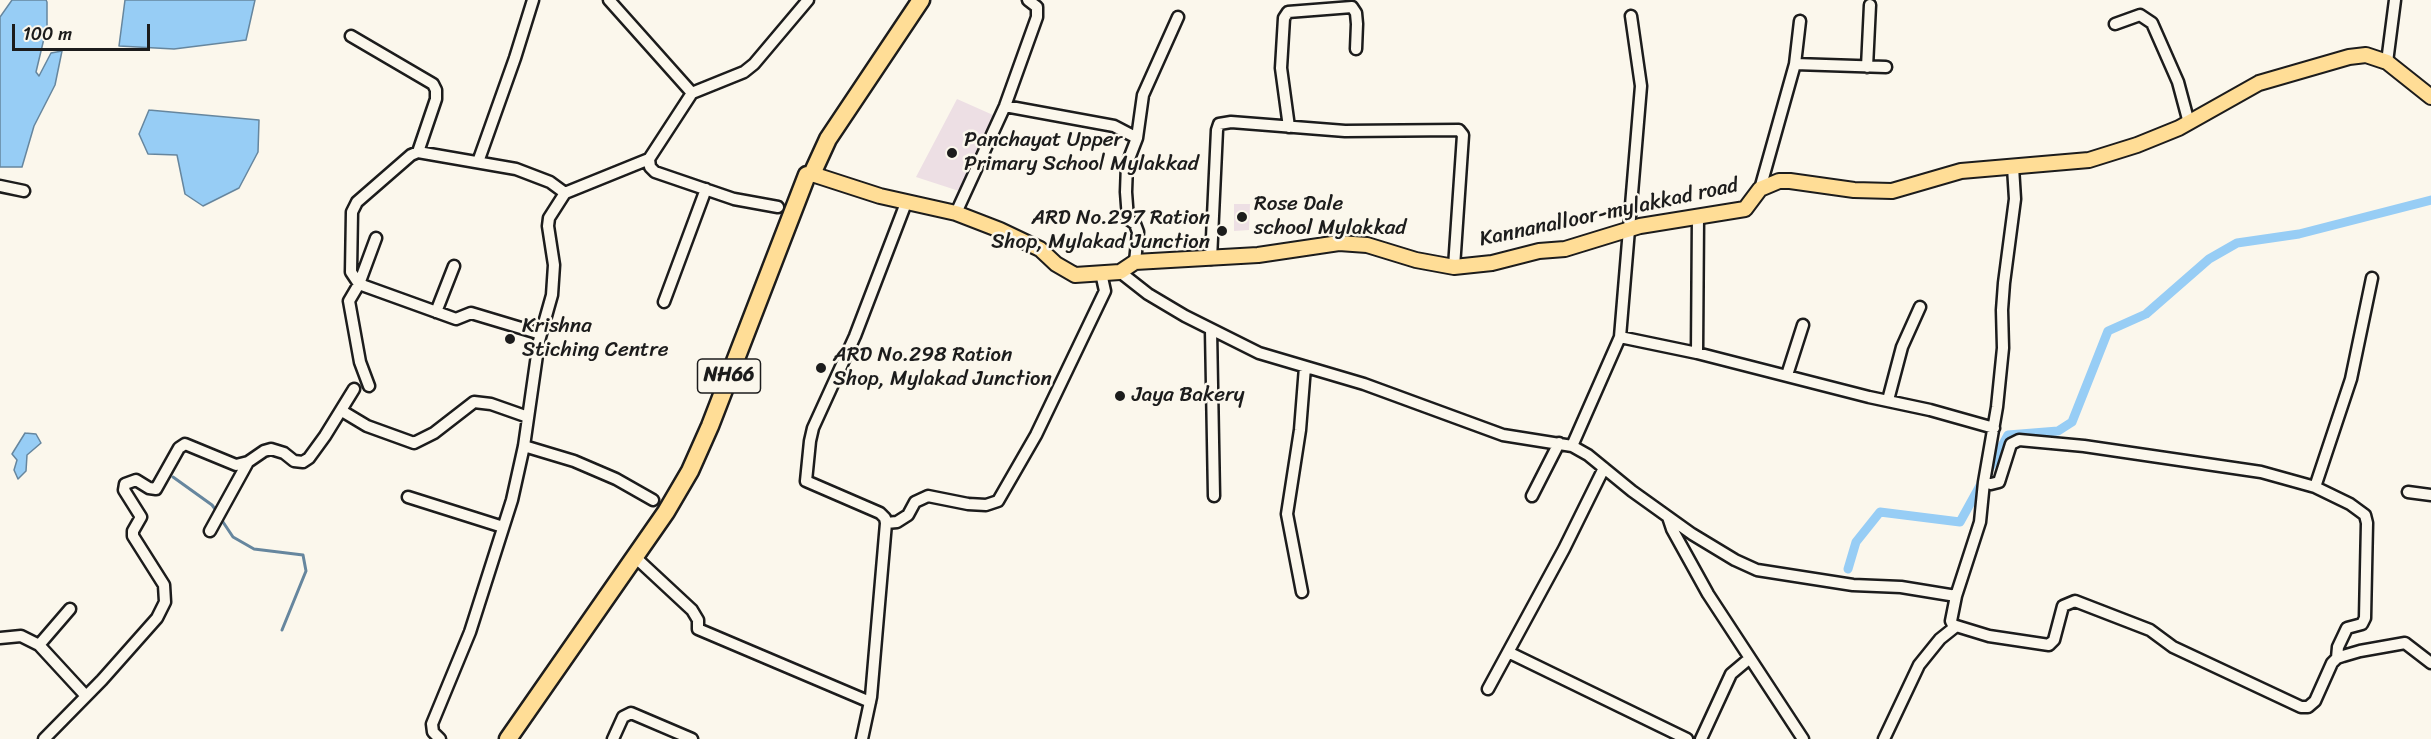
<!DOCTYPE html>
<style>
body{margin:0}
#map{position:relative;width:2431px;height:739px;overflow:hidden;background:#fbf7ec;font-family:Sriracha,sans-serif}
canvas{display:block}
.scale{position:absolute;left:12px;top:24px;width:138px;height:27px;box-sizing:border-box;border:3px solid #1c1c1c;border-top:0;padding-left:8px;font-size:18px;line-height:21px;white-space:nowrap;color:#1c1c1c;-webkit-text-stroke:4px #fbf7ec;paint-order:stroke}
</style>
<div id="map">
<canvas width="2431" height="739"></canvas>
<div class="scale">100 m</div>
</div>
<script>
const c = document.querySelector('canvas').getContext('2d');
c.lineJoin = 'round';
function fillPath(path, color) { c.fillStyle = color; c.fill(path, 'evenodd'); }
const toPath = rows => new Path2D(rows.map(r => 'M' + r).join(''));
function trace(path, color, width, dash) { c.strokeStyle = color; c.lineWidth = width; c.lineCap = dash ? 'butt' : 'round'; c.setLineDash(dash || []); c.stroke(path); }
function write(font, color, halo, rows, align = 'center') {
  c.font = font + ' Sriracha,sans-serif'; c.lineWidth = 5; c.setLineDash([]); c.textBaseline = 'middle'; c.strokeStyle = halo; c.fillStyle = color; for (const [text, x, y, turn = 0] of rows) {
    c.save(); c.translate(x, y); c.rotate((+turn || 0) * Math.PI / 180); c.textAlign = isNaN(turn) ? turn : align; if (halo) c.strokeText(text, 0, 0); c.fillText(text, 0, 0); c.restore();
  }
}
const built = toPath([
 [957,99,993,115,959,191,916,177],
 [1234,204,1250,204,1249,230,1234,231]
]);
const water = toPath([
 [12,0,46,0,47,2,47,26,36,72,39,76,51,53,62,51,55,85,34,126,22,167,0,167,0,17,12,0],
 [125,0,255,0,246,40,174,49,119,46,125,0],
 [149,110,259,120,258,152,239,188,203,206,185,194,177,155,148,154,139,134,149,110],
 [25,433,36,434,41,443,27,455,26,471,18,479,14,470,17,460,12,454,25,433]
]);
const stream = toPath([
 [173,477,212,505,218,513],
 [221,519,233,537,254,549,303,555,306,571,282,630]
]);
const canal = toPath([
 [1848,569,1856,542,1880,512,1960,522,2008,435,2058,431,2072,422,2108,331,2146,314,2209,259,2237,243,2299,234,2431,200]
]);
const minor = toPath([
 [609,0,692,93,649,159,650,167,655,172,734,199,778,207],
 [2115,24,2140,15,2152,23,2178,82,2189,123],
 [351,36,433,84,436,90,436,99,418,152],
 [2387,62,2395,0],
 [1795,64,1886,67],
 [1867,67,1870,5],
 [692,93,744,72,754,64,808,0],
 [1005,106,1114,126,1137,138,1143,95,1178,17],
 [1289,127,1281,68,1284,18,1288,12,1352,7,1356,13,1357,24,1356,49],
 [478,162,515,58,533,0],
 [2013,167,2015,199,2004,283,2002,310,2003,348,1997,407,1984,482,1980,522,1956,596,1951,621,1953,625,1989,636,2049,645,2054,640,2063,606,2075,601,2150,630,2173,647,2301,707,2308,707,2315,701,2332,663,2337,658,2343,656,2360,651,2405,643,2431,663],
 [0,186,24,191],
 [1760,189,1795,64,1800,21],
 [956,213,1005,106,1037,17,1037,7,1028,0],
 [1211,259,1217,130,1219,124,1231,122,1345,131,1459,130,1463,135,1454,267],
 [1135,262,1138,232,1135,224,1128,219,1126,192,1127,164,1137,138],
 [1120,272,1148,294,1185,316,1259,353,1364,384,1503,435,1572,446,1588,455,1632,491,1692,534,1735,560,1757,570,1853,585,1901,587,1956,596],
 [664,302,706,189],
 [436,312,454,266],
 [1211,330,1214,496],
 [541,334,471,313,456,319,359,284,351,272,352,212,357,202,411,155,418,152,516,169,550,182,565,193],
 [1620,337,1697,353,1869,397,1930,410,1994,428],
 [1697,353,1698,217],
 [1787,375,1803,325],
 [369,386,360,362,349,301,359,284,376,238],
 [1888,400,1902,347,1920,307],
 [342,411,367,426,414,443,434,433,474,402,491,404,528,417],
 [524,446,574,461,616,479,653,500],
 [1572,446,1620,337,1641,86,1631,16],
 [1984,482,1991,484,1999,482,2011,444,2019,440,2084,446,2261,472,2315,487,2350,504,2365,515,2367,523,2365,618,2362,624,2347,628,2338,647,2337,658],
 [2315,487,2351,379,2372,278],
 [2408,492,2431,495],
 [1532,496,1559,443],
 [408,497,503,527],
 [1668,517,1672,529,1708,594,1803,739],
 [886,523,897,522,908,515,915,502,928,496,968,504,986,505,998,501,1036,435,1105,291,1101,273],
 [210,531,248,462],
 [635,557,692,610,698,620,698,629,870,702],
 [1302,592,1287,514,1300,430,1305,367],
 [0,638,21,636,39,645,86,696],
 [39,645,70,609],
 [1508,652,1687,739],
 [1488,689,1564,549,1604,468],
 [44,739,102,680,157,618,165,602,164,585,133,536,133,531,141,517,124,490,125,484,136,480,149,488,156,489,179,448,185,444,236,465,248,462,264,451,271,449,284,453,294,461,303,462,309,458,325,436,354,389],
 [440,739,433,732,432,724,470,632,512,500,524,446,539,341,552,295,554,265,548,226,549,218,565,193,649,159],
 [613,739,623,717,631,713,692,739],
 [862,739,871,697,886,523,885,518,880,513,806,481,810,441,813,428,855,336,906,203],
 [1701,739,1731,674,1750,658],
 [1884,739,1919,665,1940,639,1955,627]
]);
const major = toPath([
 [812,174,880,196,956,213,1000,230,1040,249,1056,264,1075,275,1120,272,1135,262,1258,255,1339,243,1367,245,1416,260,1454,267,1492,263,1539,251,1565,249,1640,226,1745,209,1760,189,1779,181,1790,181,1854,190,1892,191,1961,171,2089,160,2137,145,2179,128,2259,83,2349,57,2366,55,2387,62,2431,97]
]);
const highway = toPath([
 [508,739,666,512,690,471,710,426,807,175,812,174,828,139,921,0]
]);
const markers = [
 [952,153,6,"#1c1c1c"],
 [1242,217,6,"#1c1c1c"],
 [1222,231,6,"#1c1c1c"],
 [510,339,6,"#1c1c1c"],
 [821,368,6,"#1c1c1c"],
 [1120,396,6,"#1c1c1c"]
];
const shields = [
 [729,376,63]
];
const shieldNames = [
 ["NH66",729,376]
];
const poiNames = [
 ["Panchayat Upper",964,141],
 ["Primary School Mylakkad",964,165],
 ["Rose Dale",1254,205],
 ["school Mylakkad",1254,229],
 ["ARD No.297 Ration",1210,219,"right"],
 ["Shop, Mylakad Junction",1210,243,"right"],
 ["Krishna",522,327],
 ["Stiching Centre",522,351],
 ["ARD No.298 Ration",833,356],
 ["Shop, Mylakad Junction",833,380],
 ["Jaya Bakery",1132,396]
];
const streetNames = [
 ["Kannanalloor-mylakkad road",1609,213,-12]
];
fillPath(built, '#eddfe4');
fillPath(water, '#97cdf5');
trace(water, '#66869e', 1.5);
trace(stream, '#66869e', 3);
trace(canal, '#97cdf5', 9);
trace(minor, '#1c1c1c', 15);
trace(major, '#1c1c1c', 18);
trace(highway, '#1c1c1c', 21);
trace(minor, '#fbf7ec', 10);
trace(major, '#ffdd96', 14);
trace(highway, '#ffdd96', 16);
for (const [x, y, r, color] of markers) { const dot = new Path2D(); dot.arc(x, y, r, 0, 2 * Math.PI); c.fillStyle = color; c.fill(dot); trace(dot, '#fbf7ec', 2); }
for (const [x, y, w] of shields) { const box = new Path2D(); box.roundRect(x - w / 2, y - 17, w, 34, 4.5); c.fillStyle = '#fbf7ec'; c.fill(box); trace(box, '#1c1c1c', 1.5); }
write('bold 20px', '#1c1c1c', null, shieldNames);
write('21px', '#1c1c1c', '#fbf7ec', poiNames, 'left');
write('21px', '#1c1c1c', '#fbf7ec', streetNames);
</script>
